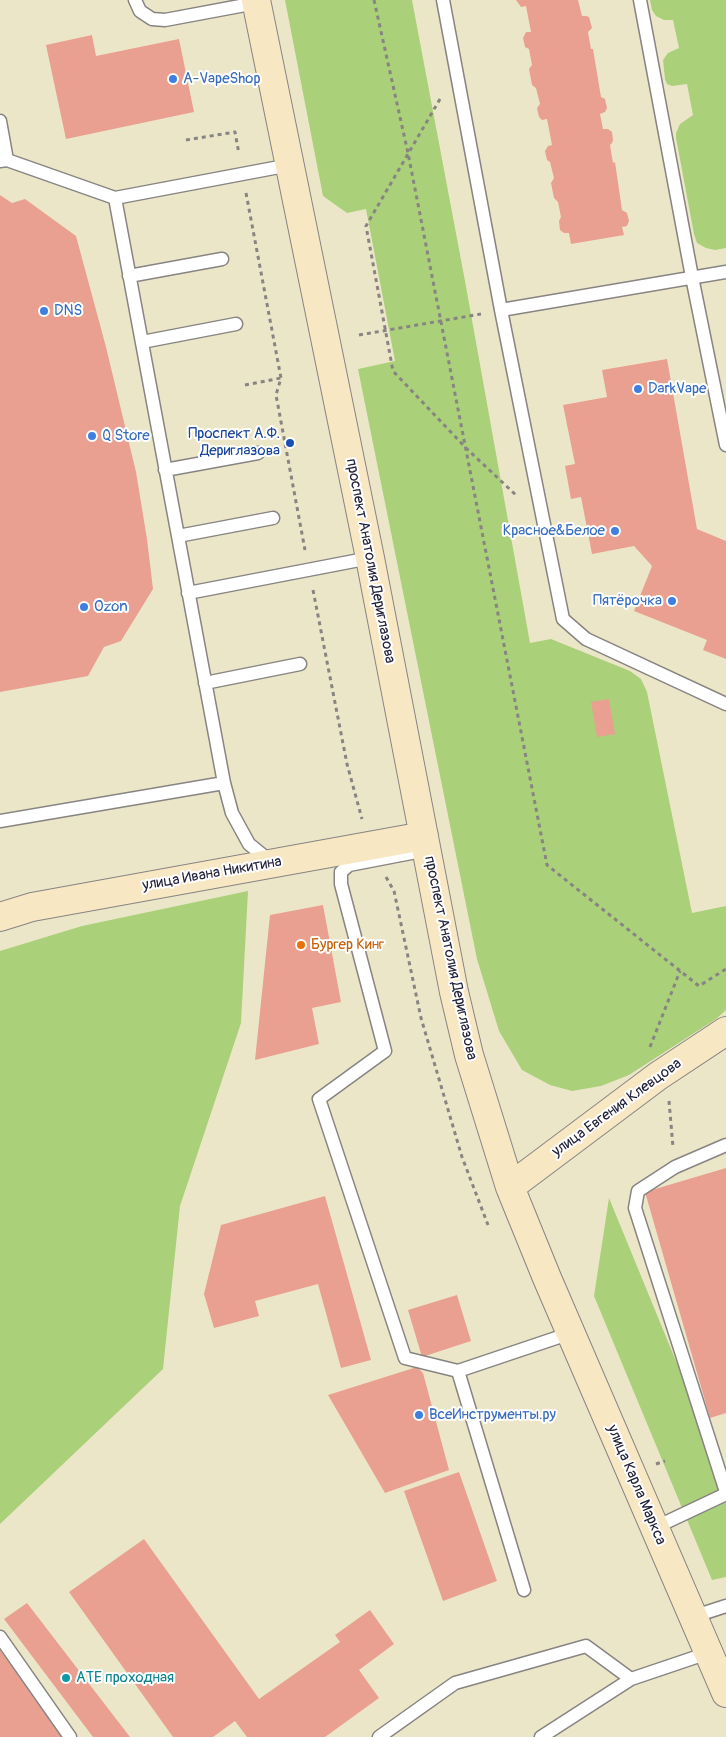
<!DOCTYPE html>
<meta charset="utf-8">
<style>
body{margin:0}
canvas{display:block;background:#ece6c9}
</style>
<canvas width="726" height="1737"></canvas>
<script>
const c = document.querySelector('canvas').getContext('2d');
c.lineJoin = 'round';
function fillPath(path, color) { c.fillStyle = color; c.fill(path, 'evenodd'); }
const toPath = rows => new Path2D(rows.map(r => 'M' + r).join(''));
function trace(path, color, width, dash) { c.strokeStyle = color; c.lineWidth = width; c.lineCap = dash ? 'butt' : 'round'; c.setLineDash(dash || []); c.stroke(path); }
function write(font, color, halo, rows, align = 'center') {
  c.font = font + ' Pangolin,sans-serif'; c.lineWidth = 4; c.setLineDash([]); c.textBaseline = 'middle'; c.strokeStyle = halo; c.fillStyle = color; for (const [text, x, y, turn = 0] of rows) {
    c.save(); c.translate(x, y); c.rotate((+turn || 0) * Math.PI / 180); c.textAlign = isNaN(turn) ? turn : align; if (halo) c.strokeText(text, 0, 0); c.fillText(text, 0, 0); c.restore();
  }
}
const green = toPath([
 [285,0,412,0,465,281,530,643,551,639,630,671,641,679,647,692,692,913,726,906,726,1010,716,1019,629,1075,601,1086,572,1091,550,1085,522,1070,499,1031,477,959,358,369,395,361,366,209,347,213,323,196],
 [650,0,726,0,726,248,715,250,706,248,697,243,694,234,676,138,676,133,680,124,693,115,687,84,672,86,667,84,665,79,663,60,668,53,679,48,673,20,664,20,656,16,652,10],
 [248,891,241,1023,180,1206,163,1369,0,1524,0,951,82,926],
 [609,1198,726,1483,726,1577,712,1580,594,1296]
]);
const building = toPath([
 [516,0,578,0,582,16,586,16,589,17,592,28,588,32,591,49,593,49,601,97,605,99,607,108,605,112,600,114,603,129,608,129,612,132,613,140,612,143,610,145,613,163,615,162,622,210,627,213,629,221,627,226,622,227,624,235,571,244,569,233,564,233,560,230,559,221,561,217,558,202,554,198,551,183,554,178,550,162,547,160,545,151,548,146,552,145,547,119,542,120,539,117,537,108,540,104,536,88,532,85,529,69,532,65,529,49,525,47,523,38,526,32,531,32,526,6,521,7],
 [92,35,96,56,179,39,194,112,66,139,46,45],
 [0,195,12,203,25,199,76,236,106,347,136,472,147,539,153,589,121,641,104,647,88,676,0,692],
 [667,359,697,529,726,541,726,659,703,650,707,640,634,611,652,566,634,546,592,554,581,497,571,499,565,466,575,464,563,405,607,397,602,370],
 [609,699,615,734,597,737,591,702],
 [323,905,341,1002,312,1008,319,1044,255,1060,270,915],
 [726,1168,726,1413,710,1418,645,1192],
 [325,1196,371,1360,341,1368,318,1284,255,1301,259,1316,214,1328,204,1294,221,1225],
 [457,1295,471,1341,422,1357,408,1310],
 [417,1367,423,1373,449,1470,385,1493,328,1395],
 [459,1472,497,1581,443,1601,404,1491],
 [144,1539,259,1699,340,1642,335,1635,370,1610,394,1644,359,1670,379,1698,325,1737,247,1737,235,1721,213,1737,173,1737,69,1592],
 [27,1603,130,1737,93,1737,4,1619],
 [0,1650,63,1737,0,1737]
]);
const path = toPath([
 [374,0,408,153,547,865,699,986,726,969],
 [440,99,366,226,393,371,465,447,518,497],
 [186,140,235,132,239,154],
 [246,193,281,378,276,395,305,550],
 [359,335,481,314],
 [245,385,281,378],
 [313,590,347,764,362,819],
 [386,877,394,891,421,1018,462,1157,488,1225],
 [650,1047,680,971],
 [669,1101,673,1147],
 [656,1464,665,1461]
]);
const lane = toPath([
 [135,0,140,11,152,19,165,20,256,3],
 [443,0,501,310,563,619,586,639,726,704],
 [640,0,692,277,726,445],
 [0,121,7,160],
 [0,161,7,160,115,198,290,165],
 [115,198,224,783,232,813,249,844,271,862],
 [129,276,222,259],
 [501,310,726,272],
 [142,342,236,324],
 [165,470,258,453],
 [178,536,273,518],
 [188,593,370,558],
 [205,683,300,664],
 [0,821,224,783],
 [427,850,349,865,341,872,341,884,385,1051,319,1099,405,1358,458,1371],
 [726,1145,675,1167,638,1191,635,1208,726,1492],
 [654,1528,726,1494],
 [524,1590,458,1371,571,1333],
 [692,1617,726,1606],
 [0,1637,70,1737],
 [379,1737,455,1683,586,1646,631,1679],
 [541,1737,631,1679,708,1653]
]);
const secondary = toPath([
 [256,0,370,558,454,992,469,1055,510,1187,547,1278,726,1693],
 [0,917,32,907,424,836],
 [510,1187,658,1076,726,1031]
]);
const markers = [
 [173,79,5,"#3f7fe0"],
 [44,311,5,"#3f7fe0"],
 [638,389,5,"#3f7fe0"],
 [92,436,5,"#3f7fe0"],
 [290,443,5,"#1a4fb4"],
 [615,531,5,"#3f7fe0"],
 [672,601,5,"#3f7fe0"],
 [84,607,5,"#3f7fe0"],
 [301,945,5,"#e8710a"],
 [419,1415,5,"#3f7fe0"],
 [66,1678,5,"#0f9aa8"]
];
const shopNames = [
 ["A-VapeShop",183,79],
 ["DNS",54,311],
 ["DarkVape",648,389],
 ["Q Store",102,436],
 ["Красное&Белое",605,531,"right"],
 ["Пятёрочка",662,601,"right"],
 ["Ozon",94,607],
 ["ВсеИнструменты.ру",429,1415]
];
const transitNames = [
 ["Проспект А.Ф.",280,434],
 ["Дериглазова",280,451]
];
const streetNames = [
 ["проспект Анатолия Дериглазова",370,561,79],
 ["улица Ивана Никитина",212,874,-10],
 ["проспект Анатолия Дериглазова",450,958,78],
 ["улица Евгения Клевцова",617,1108,-36],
 ["улица Карла Маркса",636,1485,67]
];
const foodNames = [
 ["Бургер Кинг",311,945]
];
const cultureNames = [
 ["АТЕ проходная",76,1678]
];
fillPath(green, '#aad07a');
fillPath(building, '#e9a091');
trace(lane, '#878482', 15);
trace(secondary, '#878482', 30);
trace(path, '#878482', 3, [4, 4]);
trace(lane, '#fff', 12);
trace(secondary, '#f8e7c3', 28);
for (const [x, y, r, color] of markers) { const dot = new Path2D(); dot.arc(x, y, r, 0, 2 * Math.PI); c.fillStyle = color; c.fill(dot); trace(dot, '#fff', 2); }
write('15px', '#366cbe', '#fff', shopNames, 'left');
write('15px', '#164399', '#fff', transitNames, 'right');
write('15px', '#22223b', '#fff', streetNames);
write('15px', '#c56008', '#fff', foodNames, 'left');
write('15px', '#0d838f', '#fff', cultureNames, 'left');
</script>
